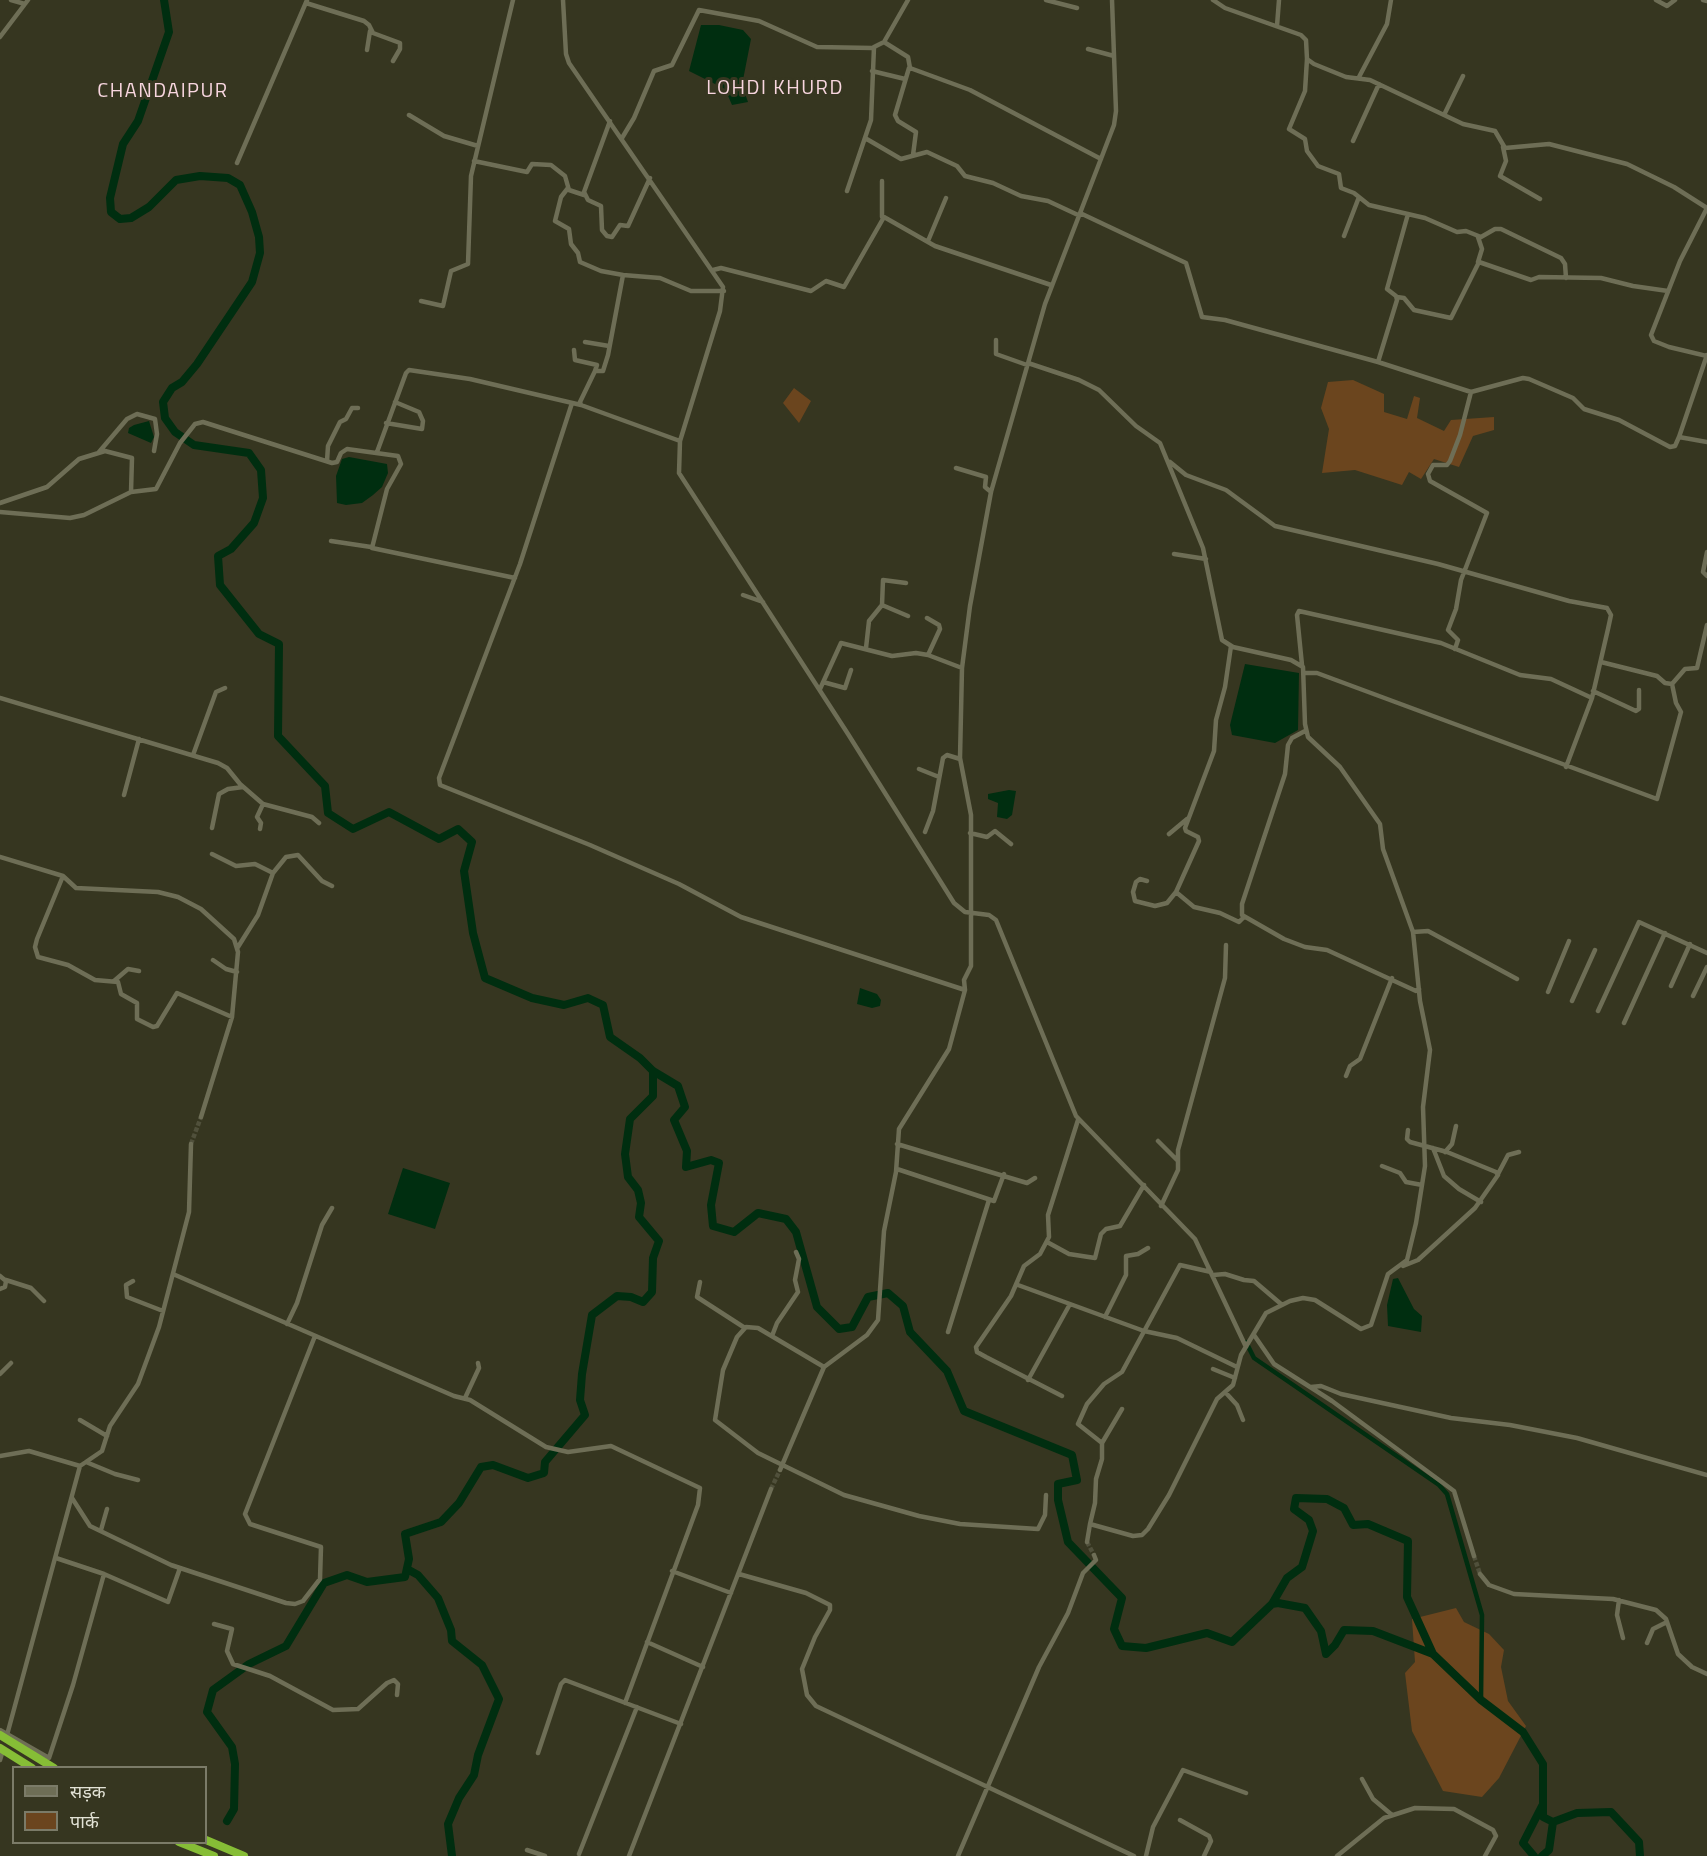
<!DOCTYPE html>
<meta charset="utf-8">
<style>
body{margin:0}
#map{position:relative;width:1707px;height:1856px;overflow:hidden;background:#363620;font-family:"Titillium Web","Noto Sans Devanagari",sans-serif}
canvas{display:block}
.legend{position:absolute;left:12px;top:1766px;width:195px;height:78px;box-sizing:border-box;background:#363620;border:2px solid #7b7b68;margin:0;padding:8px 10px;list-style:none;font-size:18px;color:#e2e2d5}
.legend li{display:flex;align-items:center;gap:12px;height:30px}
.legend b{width:30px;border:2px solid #7b7b68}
</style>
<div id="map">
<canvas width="1707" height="1856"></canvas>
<ul class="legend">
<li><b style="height:8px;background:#6e6e56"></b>सड़क</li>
<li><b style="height:16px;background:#6b451e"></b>पार्क</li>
</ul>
</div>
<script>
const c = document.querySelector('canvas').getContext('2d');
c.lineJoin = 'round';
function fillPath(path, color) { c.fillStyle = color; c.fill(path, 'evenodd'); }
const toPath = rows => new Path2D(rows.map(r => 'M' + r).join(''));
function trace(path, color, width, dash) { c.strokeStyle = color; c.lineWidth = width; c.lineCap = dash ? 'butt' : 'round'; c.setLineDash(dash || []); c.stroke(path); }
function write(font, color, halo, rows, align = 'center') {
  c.font = font + ' "Titillium Web",sans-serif'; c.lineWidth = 6; c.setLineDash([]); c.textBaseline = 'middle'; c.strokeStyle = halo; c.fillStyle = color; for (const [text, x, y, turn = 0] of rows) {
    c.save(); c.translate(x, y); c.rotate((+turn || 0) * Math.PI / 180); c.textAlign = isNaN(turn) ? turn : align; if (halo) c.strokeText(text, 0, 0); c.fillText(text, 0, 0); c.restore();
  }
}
const green = toPath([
 [1353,380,1384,394,1384,412,1407,419,1414,396,1420,398,1417,418,1444,431,1451,420,1494,417,1494,430,1473,436,1459,467,1434,459,1421,479,1409,472,1402,485,1355,470,1322,473,1329,429,1321,408,1328,382],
 [794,388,811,401,799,423,783,403],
 [1456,1608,1464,1622,1489,1634,1504,1650,1501,1667,1508,1701,1526,1726,1499,1778,1482,1797,1443,1791,1412,1731,1405,1673,1415,1662,1412,1619]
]);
const water = toPath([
 [701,25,719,25,743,30,751,39,742,85,748,102,732,105,725,89,689,71],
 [149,421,154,437,151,443,128,433,129,428,134,425],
 [349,457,387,464,388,473,382,487,373,495,362,503,346,505,337,503,336,476,342,459],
 [1245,664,1299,673,1298,730,1275,743,1232,735,1230,725],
 [1009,790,1016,791,1012,815,1007,819,997,817,998,803,988,799,988,794],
 [860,988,877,994,881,1000,880,1006,872,1008,857,1004],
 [403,1168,450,1183,435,1229,388,1214],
 [1398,1278,1414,1309,1422,1316,1421,1332,1388,1326,1387,1305,1393,1279]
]);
const canal = toPath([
 [1246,1342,1254,1358,1439,1485,1447,1494,1482,1615,1481,1700]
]);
const river = toPath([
 [164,0,169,32,138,121,123,144,110,198,111,212,120,219,131,218,149,207,176,180,200,176,228,178,240,185,252,212,259,237,260,253,252,282,197,364,182,382,172,388,163,402,165,418,175,432,194,445,249,453,261,470,263,498,254,523,231,549,218,556,220,585,259,634,279,644,278,736,325,786,328,813,353,829,389,812,439,839,458,829,472,842,464,871,473,933,485,978,532,998,564,1005,588,998,603,1005,610,1037,640,1058,653,1071,678,1086,685,1107,674,1120,687,1151,686,1167,711,1160,719,1163,711,1205,713,1226,734,1232,758,1213,786,1219,796,1232,817,1307,839,1329,852,1327,868,1297,888,1293,903,1306,910,1332,947,1371,964,1411,1072,1455,1077,1480,1058,1484,1058,1500,1068,1542,1122,1598,1114,1629,1122,1646,1146,1648,1207,1633,1232,1642,1272,1604,1278,1603,1305,1608,1321,1631,1326,1654,1335,1645,1344,1630,1373,1631,1433,1654,1481,1700,1523,1732,1543,1764,1543,1817,1553,1822,1577,1813,1611,1812,1639,1842,1640,1856],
 [407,1569,418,1575,438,1598,451,1630,452,1641,482,1665,499,1699,478,1755,474,1775,459,1798,448,1824,452,1856],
 [1272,1604,1287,1578,1302,1567,1313,1531,1309,1520,1294,1509,1296,1498,1327,1499,1344,1508,1353,1525,1368,1524,1408,1541,1407,1597,1433,1654],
 [227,1821,234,1809,235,1764,232,1747,207,1712,213,1690,249,1664,286,1646,324,1583,347,1575,367,1582,405,1577,409,1559,405,1534,441,1522,459,1503,481,1467,493,1465,528,1478,544,1473,545,1462,585,1415,580,1400,582,1374,592,1315,617,1296,631,1297,643,1302,652,1292,653,1258,659,1241,639,1217,641,1203,638,1190,628,1177,625,1154,630,1119,653,1096,653,1071],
 [1534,1856,1523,1843,1542,1806],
 [1542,1856,1549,1850,1553,1822]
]);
const streetTunnel = toPath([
 [191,1144,201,1117],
 [771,1489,780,1470],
 [1087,1542,1094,1555],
 [1474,1556,1480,1574]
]);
const street = toPath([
 [11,0,25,4],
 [563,0,566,54,569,63,723,287,720,311,680,441,679,473,848,734,954,903,965,912,989,915,996,920,1076,1116,1195,1239,1246,1347],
 [1046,0,1077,8],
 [1213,0,1225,8,1301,35,1306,40,1307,59,1314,64,1346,77,1370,80,1463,124,1495,131,1505,148,1549,144,1627,164,1674,187,1707,208],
 [1656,0,1667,6,1675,0],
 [1703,0,1707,1],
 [306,3,364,21,369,25,373,33,400,43,400,49,393,61],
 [1277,26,1279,0],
 [0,37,28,0],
 [884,42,908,57,910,68,970,90,1101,159],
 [1088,49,1114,56],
 [367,50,370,31],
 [1307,59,1305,91,1289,129,1305,139,1307,151,1318,166,1339,174,1341,188,1354,193,1369,205,1425,218,1457,232,1466,231,1481,237,1495,229,1501,229,1561,258,1565,264,1566,278],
 [909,68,895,115,898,121,916,132,913,155],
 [872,71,905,79],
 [1359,77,1387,24,1391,0],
 [409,115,444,136,478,146],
 [1444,115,1463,76],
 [610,121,584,192,588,200,601,206,602,230,607,236,612,237,620,225,628,226,650,178],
 [622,138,634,118,654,71,672,65,699,10,759,21,817,47,872,48,884,42,908,0],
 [865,138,901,159,927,152,957,166,965,176,993,183,1021,196,1048,201,1078,215],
 [1353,141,1379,84],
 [1503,147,1506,161,1500,176,1540,199],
 [474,161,527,172,532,164,551,165,565,176,569,190,584,195],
 [237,163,307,0],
 [882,181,882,217],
 [568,188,561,197,555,221,569,229,571,244,578,253,580,262,601,271,623,275],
 [847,191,871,120,874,47],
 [1080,213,1186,263,1202,317,1225,320,1378,362,1471,392,1523,378,1529,379,1573,398,1584,409,1619,420,1670,447,1675,446,1679,437,1707,355],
 [1344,236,1359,197],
 [1478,237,1482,249,1478,262],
 [928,241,946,198],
 [713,270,721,268,811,291,826,281,844,287,884,217,935,246,1051,285],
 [1397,297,1404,298,1414,310,1451,318,1479,262,1531,280,1539,277,1601,278,1633,286,1668,291],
 [421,301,443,306,451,271,468,264,471,176,513,0],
 [996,340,996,354,1027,365],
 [585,342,609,346],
 [574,350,575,360,597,365,595,371],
 [1707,356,1669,347,1654,341,1651,335,1680,261,1707,208],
 [1378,362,1397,300,1396,296,1387,289,1408,214],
 [1028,363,1079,380,1099,390,1136,426,1160,443,1203,548,1222,640,1233,647,1291,660,1303,667,1305,724,1308,737,1340,767,1380,824,1383,849,1413,932,1420,1001,1430,1050,1423,1107,1425,1166,1416,1223,1407,1260,1388,1274,1371,1325,1361,1329,1315,1300,1303,1298,1290,1301,1266,1313,1241,1355,1233,1385,1217,1399,1169,1495,1148,1529,1142,1535,1133,1536,1090,1524,1087,1542],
 [572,403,520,564,439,778,440,785,590,845,679,884,741,917,965,990],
 [581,405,580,402,595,371,603,371,608,355,623,275,660,278,691,291,724,291],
 [386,423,422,429,423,421,419,412,395,402],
 [1679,437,1707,442],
 [99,452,127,419,137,414,155,419,157,434,154,451],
 [377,452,406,373,409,370,470,379,581,405,680,441],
 [327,461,328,446,340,422,346,419,352,408,358,408],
 [1170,462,1186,475,1226,490,1275,526,1438,564,1569,601,1607,608,1611,615,1608,629,1592,698,1566,767],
 [956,468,986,477,985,487,991,492],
 [0,503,47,487,79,459,105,451,132,458,131,492],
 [0,512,70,518,84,515,131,492,156,489,180,443,195,424,203,422,332,463,337,462,341,453,347,449,398,456,401,464,387,489,372,548,515,578],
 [331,541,371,547],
 [1707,552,1703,572,1707,576],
 [1174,554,1206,559],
 [743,595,763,602],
 [882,605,908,616],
 [927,618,939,625,940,629,928,655],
 [866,648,869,621,882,605,883,580,906,583],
 [1455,649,1458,640,1448,630,1456,609,1461,580,1487,513,1430,481,1428,474,1433,465,1447,465,1450,461,1460,435,1471,392],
 [1601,662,1657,676,1665,683,1672,684,1685,669,1697,668,1707,625],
 [1302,665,1297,615,1299,611,1441,643,1520,675,1551,679,1592,698],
 [1305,673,1317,673,1657,799,1681,712,1676,703,1672,684],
 [823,682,845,688,851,670],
 [820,689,841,643,892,656,916,653,928,655,962,668],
 [1593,691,1636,711,1639,709,1639,690],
 [0,698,218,763,227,768,240,784,263,804,312,817,319,823],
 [1305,731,1292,738,1288,745,1285,774,1242,904,1242,915,1284,939,1305,947,1327,950,1416,991,1419,989],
 [193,755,216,692,225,688],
 [919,769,939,777],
 [124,795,139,739],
 [212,828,219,794,228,789,243,787],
 [260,829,261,823,257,817,263,804],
 [925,832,933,811,943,758,947,755,960,759],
 [970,833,987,837,995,831,1011,844],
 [1169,834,1187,819],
 [212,854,236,866,255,864,273,873,258,915,238,947],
 [0,857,63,876,76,888,158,892,178,897,201,909,234,939,238,952,232,1017,201,1117],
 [273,873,286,857,298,855,322,881,332,886],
 [63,876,37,939,35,947,38,957,68,965,95,980,118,982,121,994,137,1003,137,1019,153,1027,157,1026,177,993,232,1017],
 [1147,881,1140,879,1136,882,1133,892,1135,901,1155,906,1167,903,1176,892,1199,841,1198,837,1186,831,1185,828,1214,751,1216,720,1225,687,1231,646],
 [1176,892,1194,907,1220,913,1239,922,1244,917],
 [1413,932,1428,931,1517,979],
 [213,960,226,969,237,972],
 [114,981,128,969,139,971],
 [1671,986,1690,944],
 [1548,992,1569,941],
 [1693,996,1707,967],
 [1572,1001,1595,950],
 [1598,1011,1639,922,1707,953],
 [1624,1023,1665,933],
 [1346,1076,1350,1066,1360,1059,1392,978],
 [1158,1141,1177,1160],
 [897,1144,1027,1183,1035,1178],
 [1433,1148,1444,1176,1459,1189,1481,1202],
 [1445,1152,1452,1144,1456,1126],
 [1382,1166,1400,1173,1406,1182,1422,1185],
 [897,1169,994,1201,1004,1174],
 [1498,1174,1508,1155,1519,1152],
 [1161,1206,1178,1170,1178,1150,1225,978,1226,945],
 [1047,1242,1069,1254,1095,1258,1101,1234,1106,1229,1120,1226,1144,1185],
 [1403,1266,1418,1260,1475,1208,1498,1175,1496,1172,1447,1152,1410,1142,1407,1139,1408,1130],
 [173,1274,454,1396,470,1400,546,1447,568,1452,611,1446,700,1488,698,1505,625,1703],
 [1213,1275,1225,1274,1244,1280,1254,1281,1281,1304],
 [0,1276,6,1281,5,1287,0,1289],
 [6,1280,31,1288,44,1301],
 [133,1281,126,1285,127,1297,163,1311],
 [700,1282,697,1297,745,1328],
 [1018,1285,1144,1331,1177,1338,1237,1367],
 [1105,1317,1126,1275,1126,1256,1138,1254,1148,1248],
 [287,1324,297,1303,322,1225,332,1208],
 [948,1332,989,1200],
 [1254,1335,1274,1364,1332,1401,1454,1491,1474,1556],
 [772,1336,777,1323,798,1292,795,1280,799,1259,796,1252],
 [824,1367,758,1328,746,1327,737,1337,723,1370,715,1420,758,1453,844,1495,919,1516,960,1524,1038,1529,1045,1515,1046,1495],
 [1213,1369,1235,1378],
 [0,1374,11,1363],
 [1028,1380,1070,1304],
 [1311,1387,1321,1386,1341,1394,1451,1418,1510,1425,1577,1438,1707,1475],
 [1226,1393,1237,1405,1243,1420],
 [1062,1396,986,1357,977,1352,976,1347,1011,1296,1024,1266,1040,1254,1049,1237,1048,1215,1078,1120],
 [465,1398,479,1368,478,1363],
 [80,1420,107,1436],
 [1102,1443,1078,1424,1087,1404,1104,1384,1122,1372,1180,1265,1211,1272],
 [0,1456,29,1451,80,1466],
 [86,1462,115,1474,138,1480],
 [780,1470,824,1367,867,1335,878,1320,884,1231,896,1172,899,1129,949,1049,965,990,964,980,971,966,971,815,960,758,962,668,970,606,991,492,1045,304,1114,125,1116,111,1112,0],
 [72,1498,90,1526,171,1565,286,1603,295,1604,303,1601,320,1579,321,1547,250,1524,245,1514,315,1336],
 [1090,1524,1095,1503,1096,1479,1102,1459,1102,1443,1122,1409],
 [101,1530,107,1509],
 [56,1558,104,1574,168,1602,180,1568],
 [672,1571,731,1593],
 [739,1574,806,1593,830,1605,830,1610,815,1637,802,1669,807,1695,816,1706,1134,1856],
 [1480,1574,1489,1585,1514,1594,1613,1599,1656,1610,1666,1619,1678,1654,1692,1667,1707,1674],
 [1619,1600,1617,1615,1623,1638],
 [214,1624,232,1629,227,1651,233,1664,270,1676,333,1710,358,1709,387,1683,394,1680,398,1684,397,1695],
 [647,1642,703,1667],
 [1647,1643,1653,1629,1667,1622],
 [0,1730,49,1758,73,1685,104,1574],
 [7,1735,80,1466,102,1451,110,1426,138,1384,159,1327,189,1212,191,1144],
 [538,1753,561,1684,565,1680,681,1724],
 [0,1760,3,1750],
 [1362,1779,1373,1799,1392,1815],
 [1180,1820,1209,1836,1211,1841,1204,1856],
 [527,1850,545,1856],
 [579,1854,637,1707],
 [629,1856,771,1489],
 [958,1856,1039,1667,1068,1613,1083,1573,1096,1560,1094,1555],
 [1146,1856,1153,1827,1183,1770,1246,1793],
 [1337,1856,1384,1818,1415,1808,1454,1809,1493,1830,1496,1836,1485,1856]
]);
const highway = toPath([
 [0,1735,54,1768],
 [0,1748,32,1768],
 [206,1840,244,1856],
 [179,1842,214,1856]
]);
const quarterNames = [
 ["LOHDI KHURD",775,89],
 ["CHANDAIPUR",163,92]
];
fillPath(green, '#6b451e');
fillPath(water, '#002e10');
trace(canal, '#002e10', 4.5);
trace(river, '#002e10', 8);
trace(streetTunnel, '#50503b', 4.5, [4.5, 2]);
trace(street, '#6e6e56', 4.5);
trace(highway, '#86bd36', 8);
c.letterSpacing = '1.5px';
write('20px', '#f8d6df', '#363620', quarterNames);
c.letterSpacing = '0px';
</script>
